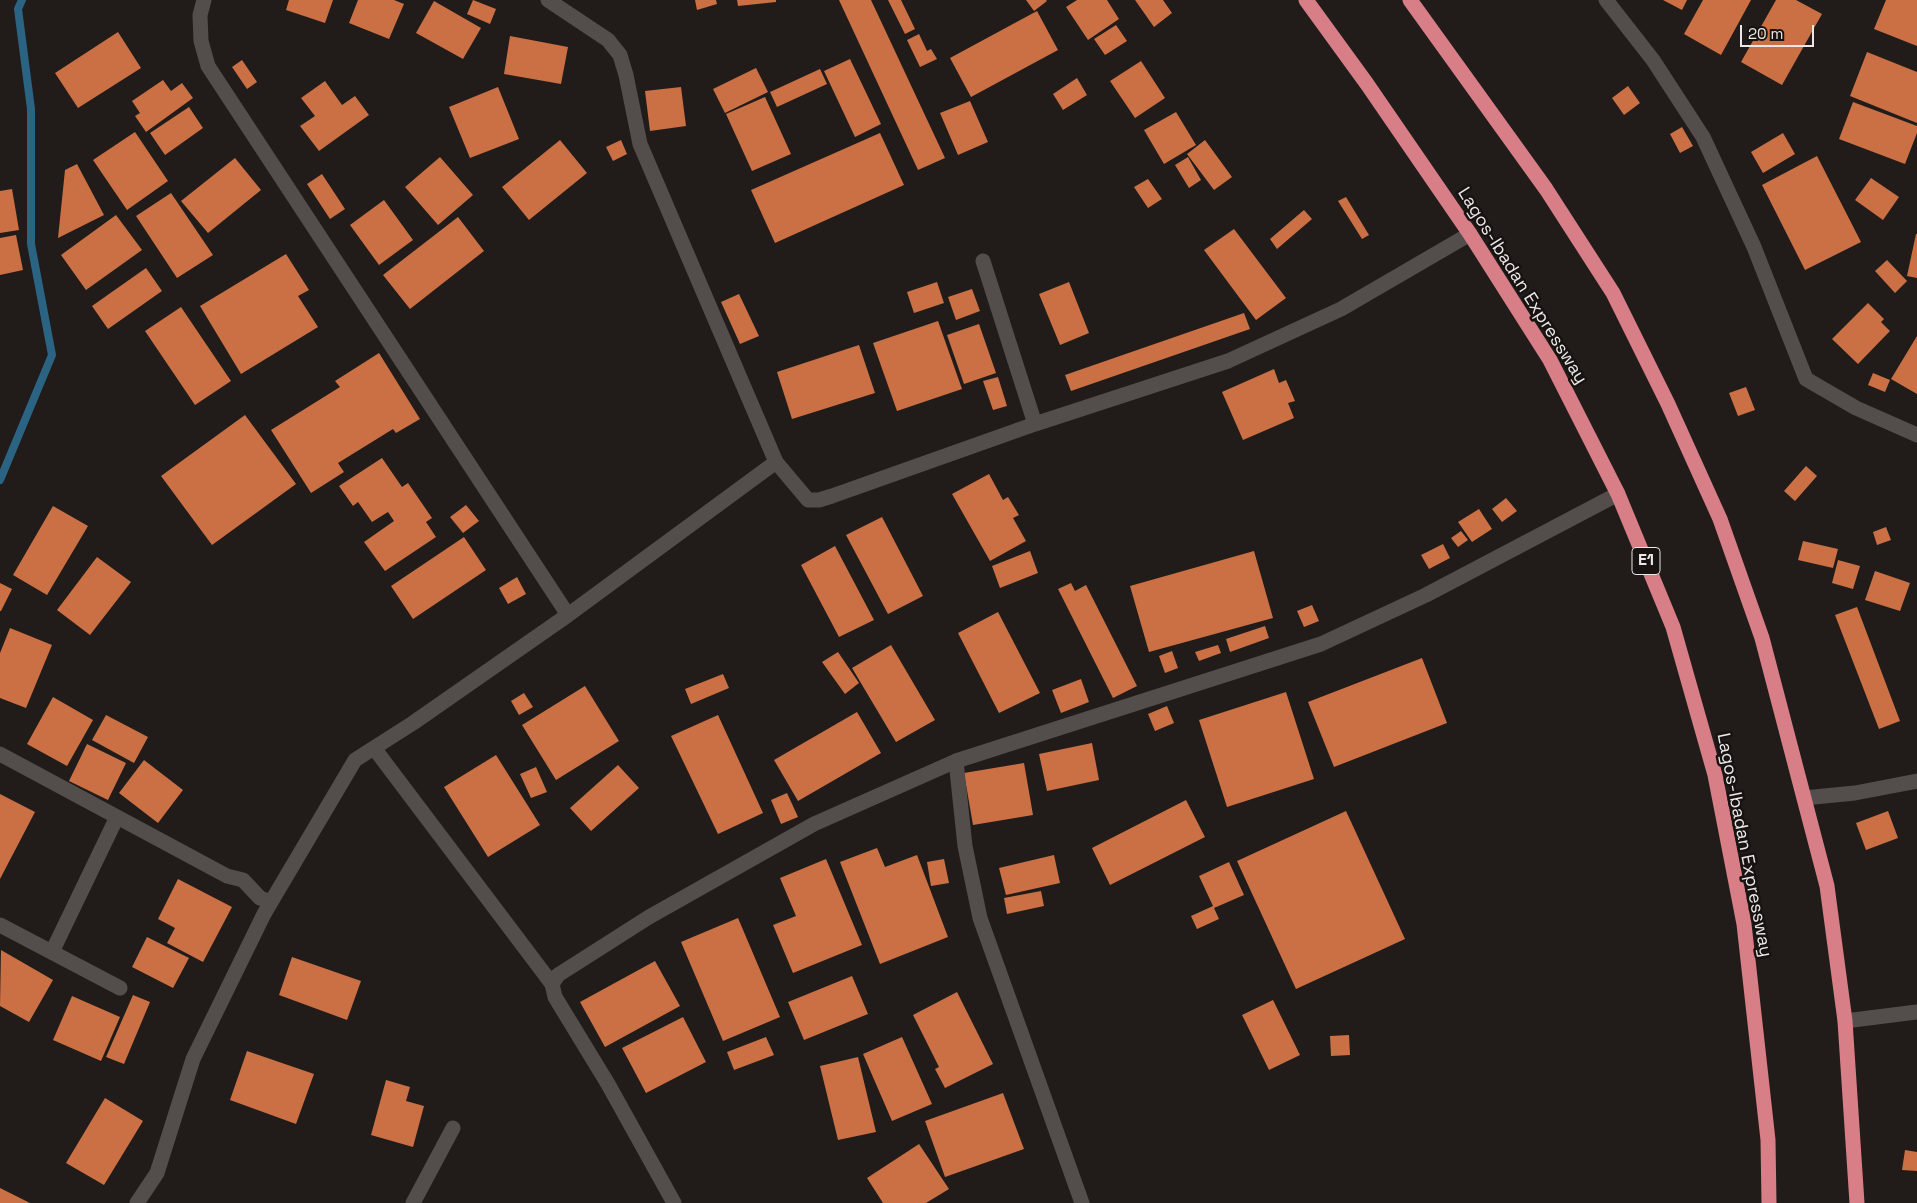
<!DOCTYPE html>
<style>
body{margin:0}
#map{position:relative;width:1917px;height:1203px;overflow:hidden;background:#211c1a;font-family:"Space Grotesk",sans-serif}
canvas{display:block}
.scale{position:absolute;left:1740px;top:25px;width:74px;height:22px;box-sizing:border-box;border:2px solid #ebe8e7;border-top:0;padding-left:6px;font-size:15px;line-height:18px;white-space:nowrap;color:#ebe8e7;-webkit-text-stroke:4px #171311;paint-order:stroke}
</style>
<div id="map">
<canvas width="1917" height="1203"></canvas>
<div class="scale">20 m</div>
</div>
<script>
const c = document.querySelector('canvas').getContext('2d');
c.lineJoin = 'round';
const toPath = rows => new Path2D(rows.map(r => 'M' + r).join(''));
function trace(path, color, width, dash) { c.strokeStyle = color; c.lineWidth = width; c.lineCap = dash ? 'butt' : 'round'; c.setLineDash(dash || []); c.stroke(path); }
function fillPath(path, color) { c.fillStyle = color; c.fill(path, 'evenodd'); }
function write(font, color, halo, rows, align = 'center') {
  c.font = font + ' "Space Grotesk",sans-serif'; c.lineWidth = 5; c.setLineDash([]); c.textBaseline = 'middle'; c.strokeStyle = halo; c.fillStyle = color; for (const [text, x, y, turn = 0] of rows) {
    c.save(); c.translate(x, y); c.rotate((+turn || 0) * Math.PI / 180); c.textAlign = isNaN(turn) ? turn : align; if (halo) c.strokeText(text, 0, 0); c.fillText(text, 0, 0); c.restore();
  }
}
const stream = toPath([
 [0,480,52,355,31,244,31,109,18,9,22,0]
]);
const building = toPath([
 [289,0,333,0,325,23,286,10],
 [358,0,394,0,404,4,389,39,349,23],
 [473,0,496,9,490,24,467,14],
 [695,0,716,0,717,4,697,10],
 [737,0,776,0,776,2,738,6],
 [839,0,871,0,945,158,918,170],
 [888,0,901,0,915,29,905,34],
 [1026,0,1046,0,1047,1,1034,11],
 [1077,0,1107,0,1119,19,1088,40,1066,7],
 [1135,0,1163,0,1172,13,1154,27],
 [1663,0,1687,0,1682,10],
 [1703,0,1751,0,1721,55,1684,34],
 [1776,0,1796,0,1822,14,1782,85,1741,62],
 [1886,0,1917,0,1917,46,1874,29],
 [434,1,481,28,463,59,416,33],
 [1037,11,1058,50,971,97,950,58],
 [1116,25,1127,41,1105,55,1094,39],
 [118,32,141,68,78,108,55,73],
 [919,34,927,51,931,49,937,59,920,67,907,40],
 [510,36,568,47,561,84,504,74],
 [1867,52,1917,72,1917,123,1850,96],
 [850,59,881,124,855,137,824,71],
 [242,60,257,82,247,89,232,67],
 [1141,61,1165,98,1135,118,1110,81],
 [756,68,768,92,725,113,713,89],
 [820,69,827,84,777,107,770,92],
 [1077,78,1087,95,1063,110,1053,94],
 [163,80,171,91,182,83,193,98,146,132,135,116,140,113,132,101],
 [325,81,342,105,355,96,369,115,319,151,300,126,315,116,301,98],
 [1628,86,1640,103,1624,115,1612,98],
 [498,87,519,139,470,158,449,107],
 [681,87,686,126,650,131,645,91],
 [765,97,791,154,752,171,726,114],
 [970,101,988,142,958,155,940,113],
 [1853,102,1917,126,1917,133,1905,164,1839,139],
 [189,107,203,128,165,155,150,133],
 [1176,112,1196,145,1164,164,1144,130],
 [1682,127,1693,146,1680,153,1670,134],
 [135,132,168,181,127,210,93,160],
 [880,133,904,185,775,243,751,190],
 [1783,133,1795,154,1763,173,1751,152],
 [560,140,587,173,529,220,502,187],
 [621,140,627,154,613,161,606,147],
 [1205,140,1232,177,1214,190,1187,154],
 [1817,156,1861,242,1805,270,1762,185],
 [440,157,473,195,438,225,405,187],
 [1188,157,1201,180,1189,188,1175,165],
 [235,158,261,190,208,233,181,201],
 [77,164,104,215,58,238,65,170],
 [322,174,345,209,330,219,307,184],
 [1871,178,1899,197,1883,220,1855,200],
 [1148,179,1162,199,1148,208,1134,187],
 [12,189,19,230,0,233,0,191],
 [171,193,213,255,177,278,136,216],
 [1346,197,1369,235,1362,239,1338,201],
 [384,200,413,240,379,265,350,225],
 [1304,210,1312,219,1277,249,1270,239],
 [116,215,142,250,86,290,61,255],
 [458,217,484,251,410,309,383,275],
 [1234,229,1286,298,1256,320,1204,250],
 [1916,234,1917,234,1917,278,1907,276],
 [16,235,23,270,0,275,0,238],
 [286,254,309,290,298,296,318,327,241,374,200,306],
 [1887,260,1907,281,1895,293,1875,271],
 [146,268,162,291,108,329,92,306],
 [937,282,944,303,914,313,907,292],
 [1069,282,1089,333,1060,345,1039,294],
 [972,289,980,311,956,320,948,297],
 [739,294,759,336,740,344,721,302],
 [1868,303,1884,319,1881,322,1890,331,1858,364,1832,339],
 [181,307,231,381,195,405,145,331],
 [1244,313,1250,329,1071,391,1065,375],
 [938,321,962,389,897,411,873,343],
 [979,324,996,373,964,384,947,335],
 [1917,336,1917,394,1891,379],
 [859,345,875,393,792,419,777,372],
 [379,353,420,419,396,433,393,429,338,463,344,472,311,493,271,430,340,387,335,381],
 [1274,369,1279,383,1286,380,1295,401,1288,403,1294,418,1243,440,1222,392],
 [1873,373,1890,380,1885,392,1868,385],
 [998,377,1007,406,993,410,983,381],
 [1746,387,1755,410,1738,416,1729,393],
 [245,415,296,484,212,545,161,476],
 [382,458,402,487,408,483,432,518,426,522,436,537,385,571,364,542,394,521,388,512,372,522,358,502,353,506,339,486],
 [1806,466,1817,476,1795,501,1784,491],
 [989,474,1003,500,1008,497,1019,515,1013,518,1026,541,990,561,952,494],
 [1506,498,1517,511,1502,522,1492,509],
 [466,505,479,521,463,533,450,517],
 [53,506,88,526,47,595,13,575],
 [1479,509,1492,529,1472,542,1458,522],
 [882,517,923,596,888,614,846,535],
 [1886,527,1891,540,1877,545,1873,532],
 [1461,531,1468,540,1458,547,1451,538],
 [464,537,486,570,413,619,391,586],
 [1803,541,1838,549,1833,568,1798,560],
 [1443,544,1450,558,1429,569,1421,555],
 [835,546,874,620,839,637,801,565],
 [1030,551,1038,573,1000,588,992,566],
 [1254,551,1273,618,1149,652,1130,586],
 [97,557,131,582,90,635,57,610],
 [1838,560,1860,566,1853,589,1832,583],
 [1875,571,1910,583,1900,611,1865,600],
 [517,577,526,594,508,604,499,588],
 [0,583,12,589,1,611,0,611],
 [1071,583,1075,591,1086,585,1137,686,1113,698,1058,589],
 [1312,605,1319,621,1304,627,1297,611],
 [1857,607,1900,721,1879,729,1835,615],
 [998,612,1040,693,999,713,958,633],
 [1265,626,1269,638,1230,652,1226,639],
 [10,628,52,645,26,708,0,698,0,653],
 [891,645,935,720,896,742,852,668],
 [1218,645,1221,653,1199,661,1195,652],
 [1172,651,1178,668,1165,673,1159,656],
 [838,652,859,683,845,694,822,662],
 [1422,658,1447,723,1334,767,1308,702],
 [723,674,729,688,691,704,685,689],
 [1081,679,1089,702,1061,713,1052,690],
 [585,686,619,741,556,780,522,725],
 [1286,692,1314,779,1227,807,1199,720],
 [524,693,533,707,519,715,511,701],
 [53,697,93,720,67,766,27,744],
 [1167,706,1174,723,1155,731,1148,714],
 [857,712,881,753,798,801,774,760],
 [106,715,148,737,134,763,92,740],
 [718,715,763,813,718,834,671,736],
 [1092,743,1099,780,1047,791,1039,754],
 [87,744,126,763,108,800,69,781],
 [496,755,540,825,488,857,444,787],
 [144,760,183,790,158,823,119,793],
 [1024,763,1033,815,973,825,964,773],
 [618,765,639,788,591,831,570,808],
 [536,767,547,792,531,798,520,774],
 [787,793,798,817,781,824,771,800],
 [0,794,35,812,0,879],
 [1186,800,1205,837,1110,885,1092,848],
 [1346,811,1405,939,1296,989,1237,861],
 [1888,811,1898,838,1866,850,1856,823],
 [877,848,885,867,917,855,948,937,880,964,840,862],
 [1054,855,1060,883,1006,895,999,868],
 [826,859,862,945,793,973,773,925,796,916,780,878],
 [944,859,949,883,931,886,927,862],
 [1229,862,1244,895,1214,908,1219,919,1197,929,1191,916,1213,906,1199,876],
 [178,879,232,907,203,962,167,943,175,928,158,919],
 [1041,891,1044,906,1007,914,1004,898],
 [738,918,780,1017,723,1041,681,942],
 [147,937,189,958,173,988,132,967],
 [1,950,53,980,29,1022,0,1006],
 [292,957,361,981,347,1020,279,995],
 [655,961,680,1006,605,1047,580,1002],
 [852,976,868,1014,804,1040,788,1002],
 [957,992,993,1064,945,1088,935,1069,939,1067,913,1015],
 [133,995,150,1002,124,1064,106,1057],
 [72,996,120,1017,101,1061,53,1040],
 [1273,1000,1300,1055,1269,1070,1242,1015],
 [683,1017,706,1062,646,1093,622,1048],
 [1349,1035,1350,1055,1331,1056,1330,1036],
 [766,1037,774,1055,734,1070,727,1052],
 [902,1037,932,1104,892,1121,863,1054],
 [247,1051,314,1074,296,1124,230,1100],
 [858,1057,876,1132,838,1140,820,1066],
 [386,1080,410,1087,406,1101,424,1106,413,1147,371,1135],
 [1003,1093,1024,1149,945,1177,925,1121],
 [105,1098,143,1121,104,1185,66,1163],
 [919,1144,949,1189,926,1203,883,1203,867,1178],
 [1905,1150,1917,1152,1917,1171,1902,1170],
 [0,1188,30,1203,0,1203]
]);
const street = toPath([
 [204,0,200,15,201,41,208,66,568,615],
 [548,0,608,40,620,55,626,75,640,144,776,462,808,500,819,500,832,496,1035,424,1228,361,1341,309,1470,234],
 [1606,0,1653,60,1703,137,1754,247,1806,379,1856,408,1917,435],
 [983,261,1035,424],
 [374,748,552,984,555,997,608,1084,674,1203],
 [0,754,227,876,243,880,260,898,271,902],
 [956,761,965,846,980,918,1082,1203],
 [1804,798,1855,793,1917,781],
 [0,925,120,988],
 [52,952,117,817],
 [552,984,558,975,649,917,814,824,956,761,1321,644,1426,595,1618,494],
 [1845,1021,1917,1012],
 [137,1203,157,1173,193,1059,264,914,355,760,413,723,568,615,776,462],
 [413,1203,453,1128]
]);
const highway = toPath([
 [1306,0,1367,84,1470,234,1550,360,1618,494,1673,627,1715,775,1744,924,1768,1140,1769,1203],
 [1410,0,1546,189,1613,293,1668,404,1720,519,1762,638,1827,886,1845,1021,1857,1203]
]);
const shields = [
 [1646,561,28]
];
const shieldNames = [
 ["E1",1646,561]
];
const streetNames = [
 ["Lagos-Ibadan Expressway",1522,286,58],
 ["Lagos-Ibadan Expressway",1744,845,79]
];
trace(stream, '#2b6482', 8);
fillPath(building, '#cb7044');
trace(street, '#534e4c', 15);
trace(highway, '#d77e86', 15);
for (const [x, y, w] of shields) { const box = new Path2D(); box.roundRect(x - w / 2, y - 13.5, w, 27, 4); c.fillStyle = '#171311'; c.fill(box); trace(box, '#ebe8e7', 1); }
write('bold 16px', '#ebe8e7', null, shieldNames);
write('18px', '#ebe8e7', '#171311', streetNames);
</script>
